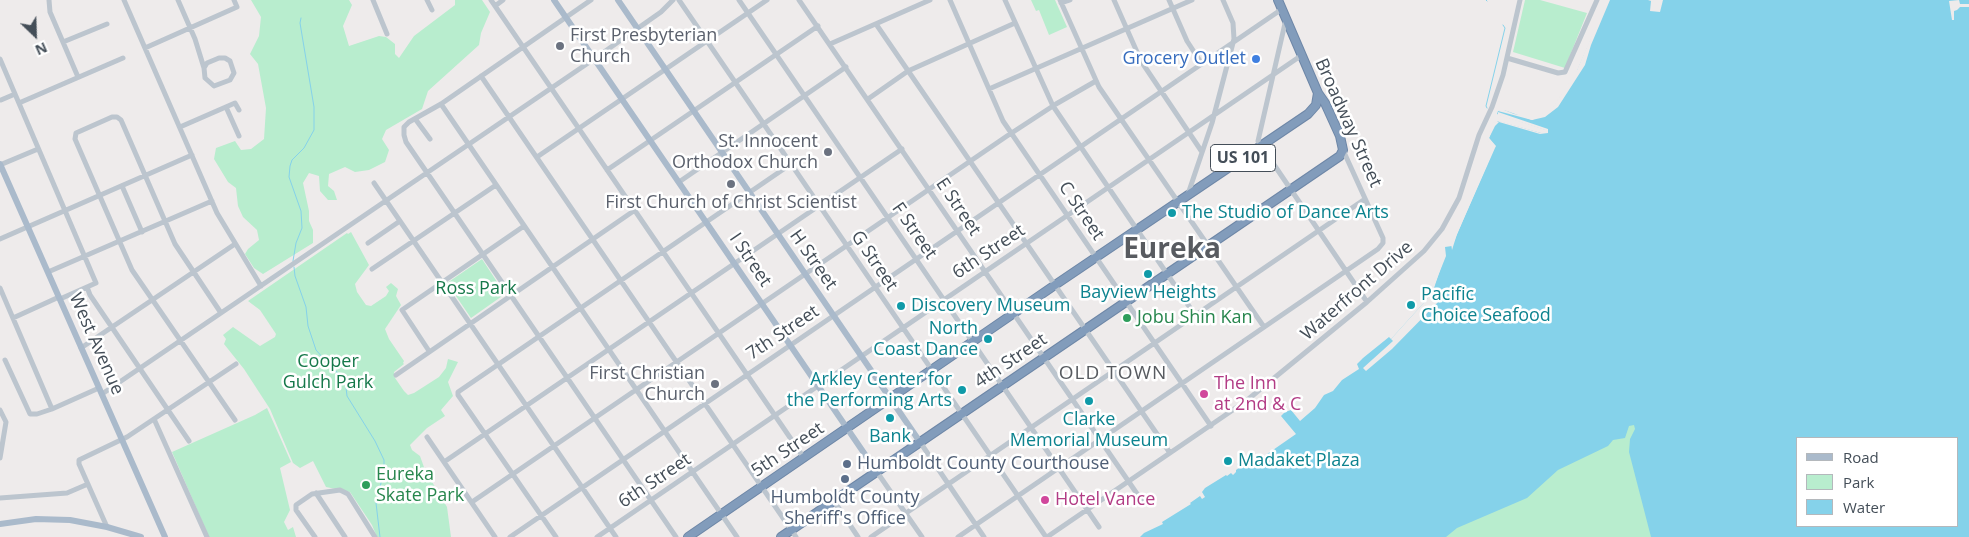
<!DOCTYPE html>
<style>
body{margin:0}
#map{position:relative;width:1969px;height:537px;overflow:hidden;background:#eeebeb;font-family:"Open Sans",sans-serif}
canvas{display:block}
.legend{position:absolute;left:1796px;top:437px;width:162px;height:90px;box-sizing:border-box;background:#fff;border:1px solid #b4b8bc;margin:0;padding:6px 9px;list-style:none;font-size:15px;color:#444e58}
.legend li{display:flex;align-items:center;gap:10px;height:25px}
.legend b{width:25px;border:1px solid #b4b8bc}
.north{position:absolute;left:10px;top:10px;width:50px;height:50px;-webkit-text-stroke:4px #fff;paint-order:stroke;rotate:156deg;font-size:14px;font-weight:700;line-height:20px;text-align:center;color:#444e58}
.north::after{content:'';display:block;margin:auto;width:18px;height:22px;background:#444e58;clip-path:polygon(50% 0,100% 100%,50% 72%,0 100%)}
</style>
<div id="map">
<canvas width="1969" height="537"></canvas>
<ul class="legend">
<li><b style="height:6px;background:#aabacb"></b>Road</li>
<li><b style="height:14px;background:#b8edce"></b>Park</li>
<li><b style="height:14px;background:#85d2ea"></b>Water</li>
</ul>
<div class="north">N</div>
</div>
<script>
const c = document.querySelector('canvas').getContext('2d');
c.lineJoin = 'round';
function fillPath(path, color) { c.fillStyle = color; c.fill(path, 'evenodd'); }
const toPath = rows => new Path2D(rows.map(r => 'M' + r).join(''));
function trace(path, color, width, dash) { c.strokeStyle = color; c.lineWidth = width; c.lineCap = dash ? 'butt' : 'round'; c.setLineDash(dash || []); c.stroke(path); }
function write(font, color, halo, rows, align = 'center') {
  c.font = font + ' "Open Sans",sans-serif'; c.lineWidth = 5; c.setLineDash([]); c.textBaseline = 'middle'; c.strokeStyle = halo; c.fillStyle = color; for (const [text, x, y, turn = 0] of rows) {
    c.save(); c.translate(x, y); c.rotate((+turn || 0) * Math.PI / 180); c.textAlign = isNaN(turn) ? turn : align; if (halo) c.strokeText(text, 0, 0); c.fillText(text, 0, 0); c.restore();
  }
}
const green = toPath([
 [251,0,349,0,352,5,343,26,349,46,379,36,386,37,395,44,395,54,399,58,414,36,455,5,455,0,482,0,490,12,481,33,479,45,428,91,422,109,386,130,382,139,389,150,385,162,369,170,355,172,345,167,329,174,328,186,334,191,337,200,328,200,320,191,319,176,309,173,303,183,309,211,309,221,313,230,313,243,263,274,254,268,245,254,248,249,259,240,257,230,243,217,238,206,236,188,228,182,214,159,216,148,235,141,241,150,251,149,264,139,266,108,258,64,250,54,259,36,261,17],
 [1031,0,1055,0,1067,27,1049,35,1039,10,1036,11],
 [1525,0,1540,0,1587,13,1565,68,1513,52],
 [351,232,369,265,355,284,357,292,366,305,371,306,386,296,389,291,386,287,391,283,398,289,396,296,401,305,385,329,389,339,404,361,403,363,404,364,394,372,395,378,404,391,408,395,414,393,439,377,446,368,448,359,458,362,448,382,453,396,441,410,445,416,427,428,410,445,412,450,420,456,425,470,447,507,451,537,377,537,372,525,350,492,326,487,313,461,300,468,293,463,270,409,244,369,224,344,226,339,223,335,233,327,260,346,275,337,276,334,260,310,248,301,347,233,348,234],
 [482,259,505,294,471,318,447,283],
 [1635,324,1684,537,1424,537],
 [267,408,291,462,280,468,290,510,284,522,288,530,293,527,296,537,209,537,172,452,255,415]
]);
const water = toPath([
 [1608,0,1969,0,1969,537,1651,537,1629,452,1630,439,1635,429,1634,425,1629,426,1625,438,1613,440,1608,446,1558,470,1527,498,1457,528,1446,537,1140,537,1144,533,1163,524,1162,522,1191,504,1190,503,1200,496,1202,499,1205,497,1202,492,1205,488,1226,475,1227,476,1231,473,1233,475,1236,472,1236,470,1239,468,1237,464,1239,462,1247,468,1296,434,1281,416,1285,412,1291,410,1300,421,1315,408,1324,395,1333,391,1342,380,1359,369,1357,364,1363,358,1389,337,1391,339,1430,296,1446,256,1445,247,1452,246,1495,146,1489,138,1492,129,1498,121,1541,133,1546,133,1546,130,1497,114,1498,111,1504,110,1532,120,1551,111,1576,73],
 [1798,438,1958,438,1958,526,1798,526]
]);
const pier = toPath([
 [1607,0,1610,0,1591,45,1585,65,1558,107,1545,117,1532,120,1498,111,1502,109,1514,114,1532,117,1539,116,1553,107,1577,70],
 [1648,0,1663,0,1660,12,1650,11,1651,1],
 [1959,0,1960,4,1969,4,1969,7,1960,7,1957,10,1954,11,1954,20,1952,20,1949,1],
 [1498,112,1548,129,1548,133,1540,134,1499,122,1495,126,1489,138,1496,146,1495,148,1457,234,1452,250,1451,243,1493,148,1487,139,1493,123,1500,121,1541,133,1546,133,1545,130,1498,115],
 [1442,264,1431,297,1434,299,1441,293,1444,296,1392,349,1366,371,1363,368,1393,341,1391,339,1430,296,1429,295,1435,280]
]);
const stream = toPath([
 [1486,0,1487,1],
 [1487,108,1486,106,1505,28,1503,25],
 [293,261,296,243,302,228,301,211,289,177,290,166,292,160,304,148,314,130,314,107,300,23,301,18],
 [294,267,295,276,306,307,308,326,316,350,332,368,345,379,347,396,375,441,384,460,384,471,376,503,380,537]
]);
const minor = toPath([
 [49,0,50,12,78,77],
 [124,0,217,213,261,286],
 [178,0,195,39,204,68],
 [373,0,387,34],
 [427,0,432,10],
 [491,0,804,458],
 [591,0,441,104,409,122,404,127,404,135,406,142,676,537],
 [679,0,1046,537],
 [739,0,1099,527],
 [799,0,1144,504],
 [950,0,1003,121,1211,426],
 [1005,0,1053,106,1195,315],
 [1060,0,1099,87,1264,327],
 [1114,0,1141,61,1202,152],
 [1169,0,1187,41,1202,64],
 [1061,3,1070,0],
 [495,6,503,0],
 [1286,19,1258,141,1367,302],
 [876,24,1170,453],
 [63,42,107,24],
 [830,44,930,0],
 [145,48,237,7,234,0],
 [219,58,225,58,230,61,234,73,230,80,214,86,205,78,204,68,207,63,219,58],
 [1507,58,1558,73,1565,72,1597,0],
 [0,59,96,283,87,287,90,295,189,441],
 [481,76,796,537],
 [989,89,1192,0],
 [868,99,908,71,1015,23],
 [1,100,15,94],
 [19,103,123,58],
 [441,104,737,537],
 [226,107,239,136],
 [416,120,430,139],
 [180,127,235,103,239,110],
 [537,157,767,0],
 [0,165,38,149],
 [607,170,818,26],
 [679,182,846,67],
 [374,183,616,537],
 [122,186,142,232],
 [1188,194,1212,123,1234,39,1233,23,1223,0],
 [0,239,192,155],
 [368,243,400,221],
 [372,269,496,185],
 [48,272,212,201],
 [0,288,52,409],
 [60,299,87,287],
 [221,313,175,244,121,120,117,117,112,117,76,133,75,139,132,270,235,420],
 [13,318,59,297],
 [81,348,235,244],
 [429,351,402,310,524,226],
 [5,360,30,414,37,414,52,409,99,388],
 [396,375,635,210],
 [102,394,594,59,661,12,673,0],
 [0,410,6,422,0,458],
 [154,419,207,537],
 [427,437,495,537],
 [920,442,984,537],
 [444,462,902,149],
 [877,472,922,537],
 [316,493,345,537],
 [0,498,67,493,88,484],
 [834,501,858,537],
 [472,502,1007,136,1056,104,1096,81],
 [107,527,79,464,79,460,127,437,236,364],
 [315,537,296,510,296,505,312,494,340,490,348,494,375,537],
 [510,537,1282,9],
 [556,537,458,395,458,392,791,164],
 [597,537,1302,55],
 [871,537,1365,199],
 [958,537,1378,249,1383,243,1383,238,1343,150],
 [1047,537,1246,401,1367,302,1424,251,1442,229,1459,198,1479,135,1492,107,1503,75,1520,0]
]);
const major = toPath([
 [554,0,877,472],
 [618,0,920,442],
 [0,164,165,537],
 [0,524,36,519,70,520,107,527,141,537]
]);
const highway = toPath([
 [688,537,1055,285,1308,114,1316,105,1318,93],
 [781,537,1340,156,1343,150,1340,136,1325,103,1318,93,1278,0]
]);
const markers = [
 [560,46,5,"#6b7280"],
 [1256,59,5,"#3f7fe0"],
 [828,152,5,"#6b7280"],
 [731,184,5,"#6b7280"],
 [1172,213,5,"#0f9aa8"],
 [1148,274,5,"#0f9aa8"],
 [1411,305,5,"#0f9aa8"],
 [901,306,5,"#0f9aa8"],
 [1127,318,5,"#2e9e5b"],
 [988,339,5,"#0f9aa8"],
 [715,384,5,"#6b7280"],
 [962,390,5,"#0f9aa8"],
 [1204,394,5,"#d1479c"],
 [1089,401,5,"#0f9aa8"],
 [890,418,5,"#0f9aa8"],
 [1228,461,5,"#0f9aa8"],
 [847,464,5,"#5c6f8a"],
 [845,479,5,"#5c6f8a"],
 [366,485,5,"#2e9e5b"],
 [1045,500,5,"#d1479c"]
];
const shields = [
 [1243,158,65]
];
const shieldNames = [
 ["US 101",1243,158]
];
const worshipNames = [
 ["First Presbyterian",570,36,"left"],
 ["Church",570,57,"left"],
 ["St. Innocent",818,142],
 ["Orthodox Church",818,163],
 ["First Church of Christ Scientist",731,203,"center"],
 ["First Christian",705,374],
 ["Church",705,395]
];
const shopNames = [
 ["Grocery Outlet",1246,59]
];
const streetNames = [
 ["Broadway Street",1348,123,66],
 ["E Street",958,207,56],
 ["C Street",1081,211,56],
 ["F Street",914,231,55],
 ["6th Street",989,252,-34],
 ["I Street",750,260,56],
 ["H Street",813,260,55],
 ["G Street",874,261,56],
 ["Waterfront Drive",1357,291,-41],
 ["7th Street",783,333,-34],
 ["West Avenue",96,344,66],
 ["4th Street",1011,361,-34],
 ["5th Street",788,450,-34],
 ["6th Street",655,481,-34]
];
const cultureNames = [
 ["The Studio of Dance Arts",1182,213],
 ["Bayview Heights",1148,293,"center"],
 ["Pacific",1421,295],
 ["Choice Seafood",1421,316],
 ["Discovery Museum",911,306],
 ["North",978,329,"right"],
 ["Coast Dance",978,350,"right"],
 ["Arkley Center for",952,380,"right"],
 ["the Performing Arts",952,401,"right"],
 ["Clarke",1089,420,"center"],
 ["Memorial Museum",1089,441,"center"],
 ["Bank",890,437,"center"],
 ["Madaket Plaza",1238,461]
];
const parkNames = [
 ["Ross Park",476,289],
 ["Cooper",328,362],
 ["Gulch Park",328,383]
];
const leisureNames = [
 ["Jobu Shin Kan",1137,318],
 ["Eureka",376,475],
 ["Skate Park",376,496]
];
const hotelNames = [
 ["The Inn",1214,384],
 ["at 2nd & C",1214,405],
 ["Hotel Vance",1055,500]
];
const serviceNames = [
 ["Humboldt County Courthouse",857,464],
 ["Humboldt County",845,498,"center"],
 ["Sheriff's Office",845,519,"center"]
];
const neighbourhoodNames = [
 ["OLD TOWN",1113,374]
];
const townNames = [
 ["Eureka",1172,250]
];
fillPath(green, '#b8edce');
fillPath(water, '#85d2ea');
fillPath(pier, '#eeebeb');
trace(stream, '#85d2ea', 1);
trace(highway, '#6e87a7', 10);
trace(minor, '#bcc5ce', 5);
trace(major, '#aabacb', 6);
trace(highway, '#829cbb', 8);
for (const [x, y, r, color] of markers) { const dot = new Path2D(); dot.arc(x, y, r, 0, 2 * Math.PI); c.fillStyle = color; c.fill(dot); trace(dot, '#fff', 2); }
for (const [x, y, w] of shields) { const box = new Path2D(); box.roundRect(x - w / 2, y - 13.5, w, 27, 4); c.fillStyle = '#fff'; c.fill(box); trace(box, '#444e58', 1); }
write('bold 16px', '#444e58', null, shieldNames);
write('18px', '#5b616d', '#fff', worshipNames, 'right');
write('18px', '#366cbe', '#fff', shopNames, 'right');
write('18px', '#444e58', '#fff', streetNames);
write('18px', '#0d838f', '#fff', cultureNames, 'left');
write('18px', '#16784a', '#fff', parkNames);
write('18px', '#27864d', '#fff', leisureNames, 'left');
write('18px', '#b23c85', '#fff', hotelNames, 'left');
write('18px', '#4e5e75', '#fff', serviceNames, 'left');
c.letterSpacing = '1px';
write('19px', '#585b60', '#fff', neighbourhoodNames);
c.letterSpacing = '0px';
write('bold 28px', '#585b60', '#fff', townNames);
</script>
